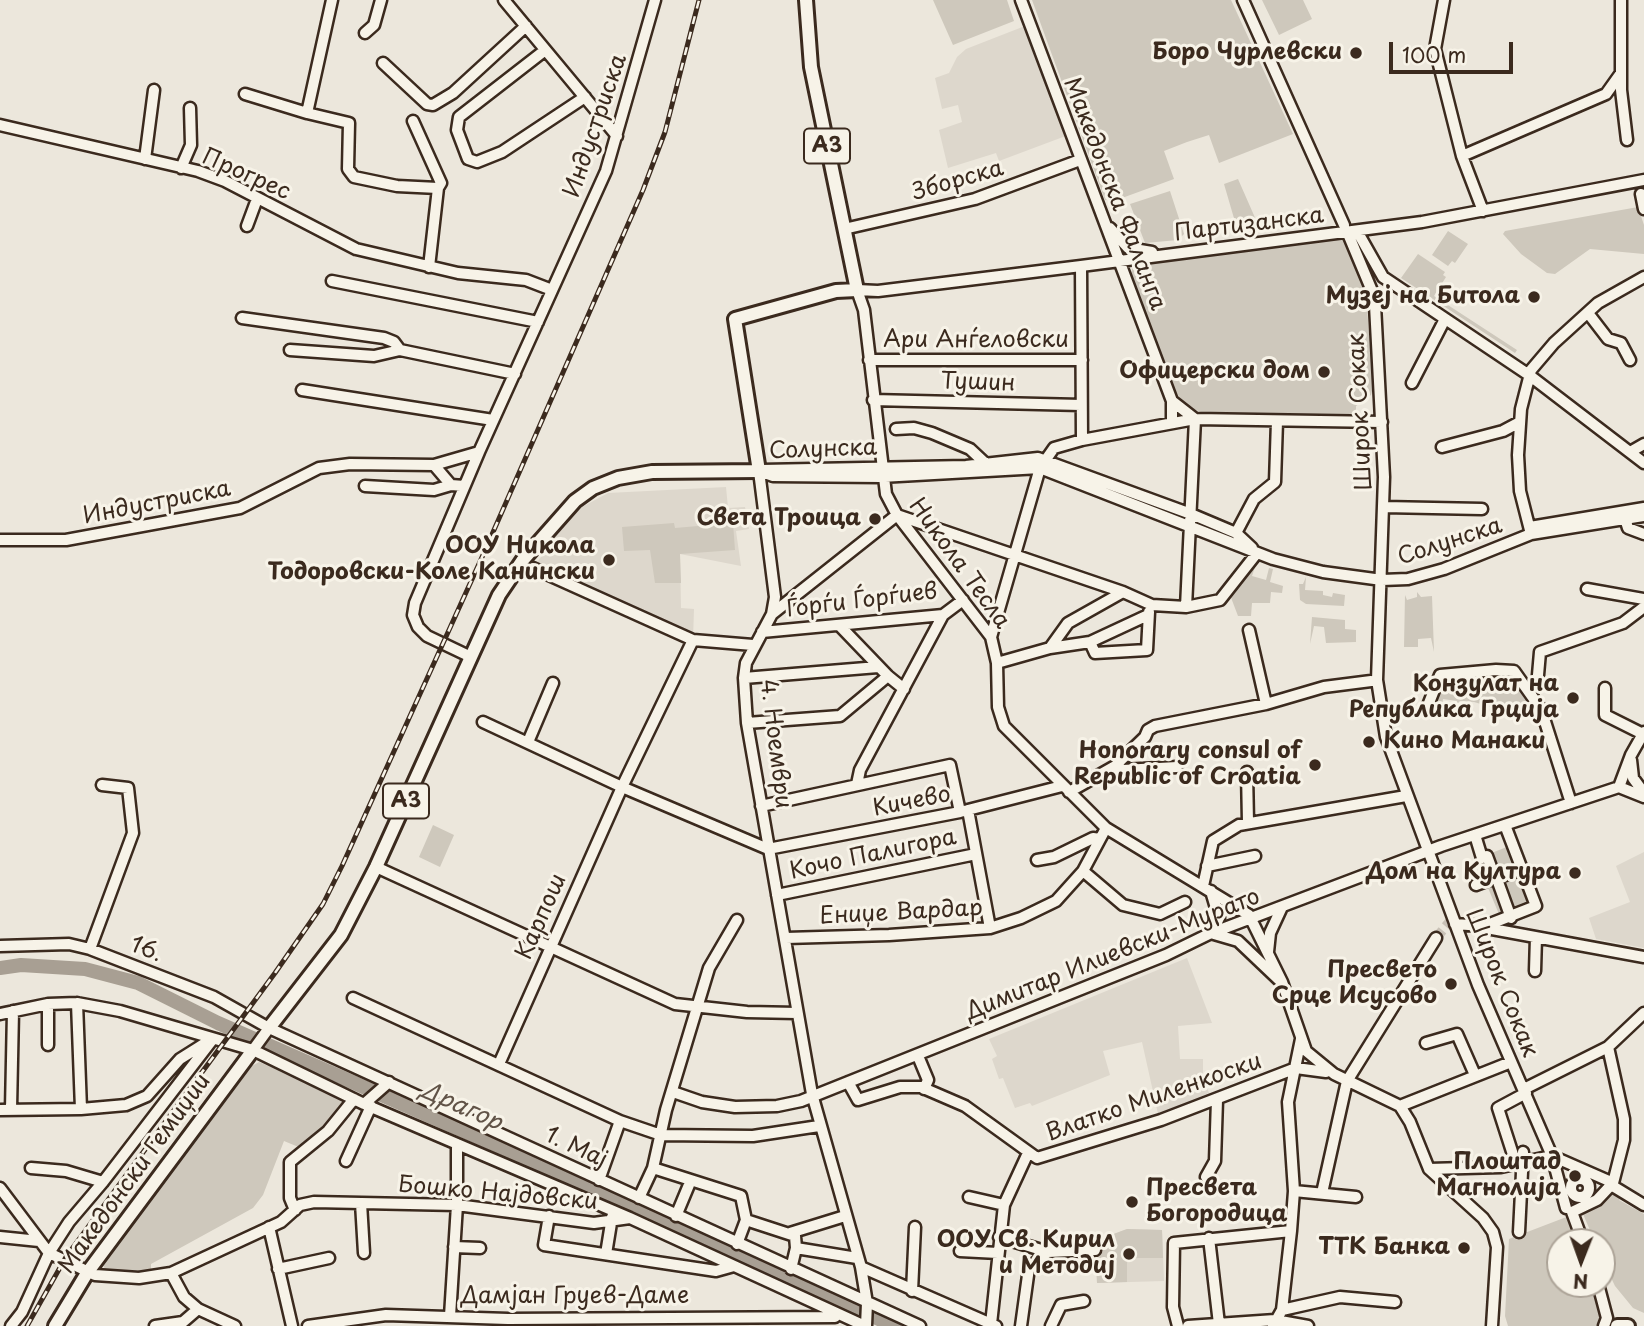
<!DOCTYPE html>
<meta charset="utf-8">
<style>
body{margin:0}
#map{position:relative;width:1644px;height:1326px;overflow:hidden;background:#ece7dc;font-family:"Playpen Sans",sans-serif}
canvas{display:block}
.north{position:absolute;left:1546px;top:1228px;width:70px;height:70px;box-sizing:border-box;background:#f7f3e8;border:2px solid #aca397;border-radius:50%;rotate:181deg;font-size:19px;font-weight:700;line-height:28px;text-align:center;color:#3b2a1e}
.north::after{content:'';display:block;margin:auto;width:24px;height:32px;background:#3b2a1e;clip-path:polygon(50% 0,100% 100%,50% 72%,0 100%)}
.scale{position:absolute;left:1389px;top:42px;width:124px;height:32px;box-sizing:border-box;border:4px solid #3b2a1e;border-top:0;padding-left:9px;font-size:21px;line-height:24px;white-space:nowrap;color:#3b2a1e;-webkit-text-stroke:5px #f7f3e8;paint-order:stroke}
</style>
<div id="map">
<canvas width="1644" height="1326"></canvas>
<div class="north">N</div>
<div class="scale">100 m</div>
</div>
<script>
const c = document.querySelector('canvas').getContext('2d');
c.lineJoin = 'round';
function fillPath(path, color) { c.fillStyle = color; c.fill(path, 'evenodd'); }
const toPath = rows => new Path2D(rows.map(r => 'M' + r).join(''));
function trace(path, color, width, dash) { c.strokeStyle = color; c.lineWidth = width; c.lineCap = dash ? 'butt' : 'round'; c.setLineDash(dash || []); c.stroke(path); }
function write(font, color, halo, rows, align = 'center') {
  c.font = font + ' "Playpen Sans",sans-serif'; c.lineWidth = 6; c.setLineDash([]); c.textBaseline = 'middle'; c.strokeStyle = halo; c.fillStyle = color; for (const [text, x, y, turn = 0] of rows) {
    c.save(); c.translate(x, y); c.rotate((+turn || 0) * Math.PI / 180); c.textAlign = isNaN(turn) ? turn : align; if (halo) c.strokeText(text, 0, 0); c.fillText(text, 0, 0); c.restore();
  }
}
const built = toPath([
 [1030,24,1071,134,999,161,996,153,948,168,939,130,962,122,958,105,942,109,935,78,949,73,957,57,966,49],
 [726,487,728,508,745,507,749,529,736,531,741,566,680,554,681,608,694,609,693,640,533,568,567,521,582,507,608,493],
 [1644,852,1644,948,1596,939,1589,918,1630,902,1616,866],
 [1187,958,1212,1023,1178,1026,1180,1059,1203,1059,1203,1077,1209,1093,1158,1114,1142,1042,1103,1051,1110,1075,1032,1106,1030,1103,1015,1108,1003,1078,999,1079,992,1059,997,1056,989,1039],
 [1127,1229,1162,1230,1164,1281,1097,1283,1095,1241]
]);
const green = toPath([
 [933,0,1007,0,1014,21,953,45],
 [1032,0,1231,0,1293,134,1219,163,1209,135,1187,142,1164,151,1174,179,1122,198,1105,200],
 [1262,0,1303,0,1312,19,1279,35],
 [1238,179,1260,229,1238,232,1224,184],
 [1170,191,1184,234,1178,240,1145,243,1130,204],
 [1638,207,1644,225,1644,254,1590,249,1555,274,1547,273,1521,254,1503,234,1505,231],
 [1448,231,1468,244,1455,263,1452,261,1448,266,1432,255],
 [1343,237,1366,294,1373,387,1371,395,1356,406,1356,412,1344,417,1209,415,1185,406,1169,381,1130,277,1133,266,1166,259],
 [1418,254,1445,272,1443,275,1446,277,1434,296,1517,350,1515,353,1401,278],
 [674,523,675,528,733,523,735,550,680,554,681,583,655,583,650,550,624,551,622,527],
 [1252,563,1256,564,1252,576,1266,580,1269,568,1273,569,1270,582,1283,586,1282,593,1271,592,1270,603,1252,603,1251,616,1238,616,1230,595,1242,576,1250,574],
 [1306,577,1305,590,1323,591,1323,595,1332,597,1333,593,1345,595,1344,606,1306,604,1300,600,1299,584,1303,584],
 [1417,592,1421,597,1432,596,1434,652,1431,638,1418,639,1418,647,1404,647,1405,595,1407,600,1417,597],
 [1312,617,1345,620,1345,629,1356,630,1356,642,1326,643,1324,627,1314,626,1310,644],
 [1484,674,1513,675,1533,702,1498,709,1474,702,1460,701,1456,705,1457,701,1443,699,1441,711,1430,708,1440,679,1459,675,1460,690,1472,690,1484,687],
 [433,825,454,835,440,867,419,857],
 [1512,845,1536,906,1501,919,1476,859],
 [259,1062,345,1097,345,1105,324,1130,301,1148,284,1141,263,1195,253,1208,151,1264,151,1272,105,1269,103,1265,106,1260,252,1066],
 [1615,1191,1622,1197,1619,1200,1644,1214,1644,1313,1633,1308,1615,1286,1602,1259,1602,1242,1595,1242,1583,1214],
 [1569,1216,1583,1242,1560,1242,1560,1284,1598,1284,1604,1326,1508,1326,1505,1316,1509,1239],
 [1127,1229,1162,1230,1163,1258,1127,1258,1127,1282,1097,1283,1095,1241]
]);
const river = toPath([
 [0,968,21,965,85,969,138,983,218,1023,591,1187,894,1326]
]);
const minorTunnel = toPath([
 [1436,938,1453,918]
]);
const minor = toPath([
 [332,0,307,113,349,123,348,169,354,177,397,186,438,188,429,267],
 [504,0,617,136],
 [1021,0,1172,401,1172,423],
 [1243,0,1344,225],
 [1444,0,1435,49,1462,156,1483,211],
 [1621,0,1621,90,1627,140],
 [365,33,374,25,381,0],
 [544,51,459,117,457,130,468,159,477,162,502,152,585,97],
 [383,63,427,104,433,105,453,93,526,26],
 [245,94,307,113],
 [413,121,441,183,438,188],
 [0,125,198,171,225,181,356,249,458,273,526,280,552,290],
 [1462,156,1606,94,1621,73],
 [145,159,154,90],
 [181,168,191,145,190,108],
 [1641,194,1644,209],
 [247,226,257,199],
 [1110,228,1128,248,1152,252],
 [844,229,975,199,1080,160],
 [1357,231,1383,277,1529,375,1644,463],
 [1349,236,1372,291,1375,305,1384,477,1377,680,1386,737,1478,985,1552,1156,1566,1208],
 [1081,266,1082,440],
 [332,281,538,322],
 [1588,313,1608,339,1621,343,1630,360],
 [242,318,384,338,394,342,400,350],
 [290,350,374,356,400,350,515,374],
 [869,360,1082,360],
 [1412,383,1445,319],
 [302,390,493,420],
 [873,400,1081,405],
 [896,429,914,428,932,433,970,449,986,464],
 [1442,447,1503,431,1520,422],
 [1630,452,1644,444],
 [434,465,451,485],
 [762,470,966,466,1038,458,1191,514,1236,533,1252,548],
 [759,471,773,476,881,477,1040,468,1273,559,1323,572,1382,580,1408,579,1444,569,1531,534,1644,516],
 [759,471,775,597,772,614,746,663,744,678,747,723,812,1094,861,1267,867,1303,866,1326],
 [365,486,434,490,451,485,464,486],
 [1384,507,1482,509],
 [1624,515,1628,528,1644,534],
 [1530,527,1644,508],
 [1236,533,1254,499,1275,482,1277,421],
 [1531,534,1520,491,1518,455,1521,409,1531,370,1554,343,1598,303,1644,277],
 [0,540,66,540,240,508,319,468,350,464,434,465,479,452],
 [533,568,693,640,753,645],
 [1587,589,1644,599],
 [1186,607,1220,600,1257,553],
 [772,614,897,515,1123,592,1152,605,1186,607,1195,419,1172,401],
 [839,625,888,676,904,689],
 [1249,630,1266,704],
 [762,632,943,615,963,600],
 [991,637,1040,468,1054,448,1082,440,1195,419,1382,422],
 [1090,642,1095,653,1147,650,1149,612],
 [1050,648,1068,623,1123,592],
 [471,657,427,636,418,627,413,615,415,603,479,452,606,171,655,0],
 [997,663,1050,648,1090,642,1148,615],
 [1538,675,1540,652,1623,623,1644,607],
 [744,678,878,667],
 [1605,688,1605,715,1643,734],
 [1427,708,1440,675,1496,670,1514,671,1541,709,1571,803],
 [483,722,622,787,768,849,960,812,1062,786],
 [747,723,840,716,888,676],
 [528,742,553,683],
 [1631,760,1633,778,1644,793],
 [1115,766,1123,770,1177,767],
 [1247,772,1248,822],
 [857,784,860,770,943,615],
 [1619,787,1631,755,1644,732],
 [1069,792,1115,766,1145,737,1148,730,1155,726,1266,704,1324,687,1371,681],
 [761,806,950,765,960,812],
 [968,810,990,928],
 [1475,835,1482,858,1487,856,1494,875],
 [1037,860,1054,857,1093,838,1100,839],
 [1207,866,1255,856],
 [376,867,675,1004,747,1012,797,1013],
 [1083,871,1123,905,1160,914,1185,902],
 [1500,877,1522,869],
 [1498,882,1511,918],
 [1476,885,1492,879],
 [1203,886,1213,841,1239,825,1406,796],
 [1211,891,1219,918,1213,931],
 [777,895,976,854],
 [1455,924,1482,926],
 [1490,924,1536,906,1505,825],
 [1492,929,1644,957],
 [1214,934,1238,941,1279,980],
 [786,938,889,935,990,928,1021,918,1056,901,1083,871,1106,828],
 [0,946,69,944,90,949,214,997,269,1028,920,1326],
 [90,949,133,833,128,788,102,785],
 [1268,952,1270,933,1282,907],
 [1535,971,1536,937],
 [353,998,620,1121,661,1135,753,1136,819,1126],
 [77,1003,81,1109],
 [48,1004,48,1045],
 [0,1014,48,1004,77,1003,120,1011,253,1050,364,1104,630,1218,865,1326],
 [1426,1043,1457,1034,1475,1075],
 [253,1050,269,1028],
 [918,1056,928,1080,924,1089],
 [499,1064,622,787,693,640],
 [848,1082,858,1100,900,1087,921,1087,965,1106,1037,1158,1161,1120,1296,1068,1326,1072],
 [1524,1089,1608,1047,1644,1013],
 [673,1092,702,1102,735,1107,777,1106,801,1101,1166,955,1209,934,1441,846,1619,787,1644,797],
 [364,1104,389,1082],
 [1400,1106,1511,1062],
 [11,1109,13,1011],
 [0,1110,81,1109,126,1105,147,1096,180,1059,207,1042],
 [346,1161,371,1106],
 [1516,1164,1498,1108,1526,1093],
 [31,1168,66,1171,103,1182],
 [653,1168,741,1196,746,1220,795,1236,796,1248,791,1269],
 [1429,1169,1501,1167,1552,1156,1609,1181],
 [1206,1177,1215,1161,1217,1100],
 '1571 1188a9 9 0 1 1 18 0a9 9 0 1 1-18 0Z',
 [599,1180,620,1121],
 [1611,1185,1644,1205],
 [0,1188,49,1253,95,1275,139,1278,171,1273,184,1297,198,1309,235,1326],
 [1294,1191,1356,1197],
 [1322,1193,1347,1081,1436,938],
 [969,1197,1004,1205],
 [639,1198,653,1168,666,1110,709,968,737,920],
 [361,1203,364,1253],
 [295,1210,290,1198,290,1162,328,1131,354,1099],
 [549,1216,544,1245,716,1271,734,1266],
 [676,1216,691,1180],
 [269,1227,292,1326],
 [1519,1232,1523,1152],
 [790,1233,845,1216],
 [0,1237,39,1241],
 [999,1237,1048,1252,1095,1250],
 [1209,1238,1219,1324],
 [1583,1242,1572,1212,1597,1200,1613,1183,1624,1140,1624,1119,1608,1047],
 [737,1244,746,1220],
 [454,1247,480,1248],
 [796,1248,857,1258],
 [960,1251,998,1253],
 [606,1254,612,1217],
 [861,1267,996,1326],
 [278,1269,329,1258],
 [171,1273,281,1222,300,1205,314,1202,457,1205,594,1223,630,1218],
 [1598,1284,1607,1318,1604,1326],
 [912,1291,915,1227],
 [1282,1310,1340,1297,1395,1302],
 [450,1316,457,1205,457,1144],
 [991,1324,1004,1205,1028,1153],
 [11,1326,22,1312,49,1253,69,1222,103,1182,213,1039],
 [155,1326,183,1322,198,1309],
 [308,1326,386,1315,508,1319,835,1317],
 [1021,1326,1029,1268,1048,1252],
 [1051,1326,1061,1305,1084,1301],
 [1178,1326,1173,1307,1174,1243,1291,1231],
 [1188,1326,1275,1320,1308,1326],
 [1273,1326,1282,1310,1291,1231,1294,1191,1288,1102,1301,1039],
 [1492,1326,1497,1247,1493,1232,1483,1218,1429,1169,1410,1122,1400,1106,1334,1074,1306,1051,1282,982,1249,915,1106,828,1004,726,998,707,997,663,991,637,897,515,886,494,864,310,857,290,878,291,1081,266,1422,222,1644,180]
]);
const major = toPath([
 [269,1028,341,935,376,867,499,595,522,561,575,501,593,488,618,478,652,472,759,471,735,319,836,291,857,290,811,67,806,0],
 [55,1326,87,1273,253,1050],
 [1617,1326,1628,1326]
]);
const rail = toPath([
 [27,1326,66,1257,275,973,323,904,342,866,483,555,643,190,665,132,699,0]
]);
const markers = [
 [1356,53,7,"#3b2a1e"],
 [1534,297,7,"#3b2a1e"],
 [1324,372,7,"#3b2a1e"],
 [875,519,7,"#3b2a1e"],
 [609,560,7,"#3b2a1e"],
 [1573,698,7,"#3b2a1e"],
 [1369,742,7,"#3b2a1e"],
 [1315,765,7,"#3b2a1e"],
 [1575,873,7,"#3b2a1e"],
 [1451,984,7,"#3b2a1e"],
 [1575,1176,7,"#3b2a1e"],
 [1132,1202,7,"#3b2a1e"],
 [1464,1248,7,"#3b2a1e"],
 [1129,1254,7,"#3b2a1e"]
];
const shields = [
 [827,146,46],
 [406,801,46]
];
const shieldNames = [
 ["A3",827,146],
 ["A3",406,801]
];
const poiNames = [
 ["Боро Чурлевски",1342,53],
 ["Музеј на Битола",1520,297],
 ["Офицерски дом",1310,372],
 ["Света Троица",861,519],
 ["ООУ Никола",595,547],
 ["Тодоровски-Коле Канински",595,573],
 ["Конзулат на",1559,685],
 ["Република Грција",1559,711],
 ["Кино Манаки",1383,742,"left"],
 ["Honorary consul of",1301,752],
 ["Republic of Croatia",1301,778],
 ["Дом на Култура",1561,873],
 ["Пресвето",1437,971],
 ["Срце Исусово",1437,997],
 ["Плоштад",1561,1163],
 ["Магнолија",1561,1189],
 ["Пресвета",1146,1189,"left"],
 ["Богородица",1146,1215,"left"],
 ["ООУ Св. Кирил",1115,1241],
 ["и Методиј",1115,1267],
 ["ТТК Банка",1450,1248]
];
const streetNames = [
 ["Индустриска",596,126,-71],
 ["Прогрес",246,175,24],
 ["Зборска",958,181,-16],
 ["Македонска Фаланга",1114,194,69],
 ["Партизанска",1249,225,-7],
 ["Ари Анѓеловски",976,341],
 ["Тушин",978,383,2],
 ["Широк Сокак",1361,412,-93],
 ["Солунска",823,450,-2],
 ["Индустриска",157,503,-11],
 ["Солунска",1450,542,-18],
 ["Никола Тесла",959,564,54],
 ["Ѓорѓи Ѓорѓиев",862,601,-7],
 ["4. Ноември",775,744,83],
 ["Кичево",912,802,-11],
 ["Кочо Палигора",873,855,-12],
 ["Ениџе Вардар",901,913,-3],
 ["Карпош",542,917,-66],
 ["16.",146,950,21],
 ["Димитар Илиевски-Мурато",1113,955,-22],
 ["Широк Сокак",1501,983,68],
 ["Влатко Миленкоски",1154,1098,-19],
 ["1. Мај",576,1148,25],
 ["Македонски Гемиџии",135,1174,-54],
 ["Бошко Најдовски",498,1194,5],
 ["Дамјан Груев-Даме",575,1297]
];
const waterNames = [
 ["Драгор",461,1107,24]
];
fillPath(built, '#ddd7cc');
fillPath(green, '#cec8bc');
trace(river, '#a89f93', 14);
trace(minorTunnel, '#c9c1b6', 10, [10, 5]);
trace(minor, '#3b2a1e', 15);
trace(major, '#3b2a1e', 18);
trace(minor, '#f7f3e8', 10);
trace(major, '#f7f3e8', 12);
trace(rail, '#3b2a1e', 5);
trace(rail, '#f7f3e8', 2.5, [8]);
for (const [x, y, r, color] of markers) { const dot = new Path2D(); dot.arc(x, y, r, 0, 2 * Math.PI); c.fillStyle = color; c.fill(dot); trace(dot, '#f7f3e8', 2.5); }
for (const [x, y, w] of shields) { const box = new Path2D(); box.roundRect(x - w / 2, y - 17.5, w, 35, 5); c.fillStyle = '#f7f3e8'; c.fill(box); trace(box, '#3b2a1e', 2); }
write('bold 21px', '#3b2a1e', null, shieldNames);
write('bold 23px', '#3b2a1e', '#f7f3e8', poiNames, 'right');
write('23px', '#3b2a1e', '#f7f3e8', streetNames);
write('italic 24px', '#615347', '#f7f3e8', waterNames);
</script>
